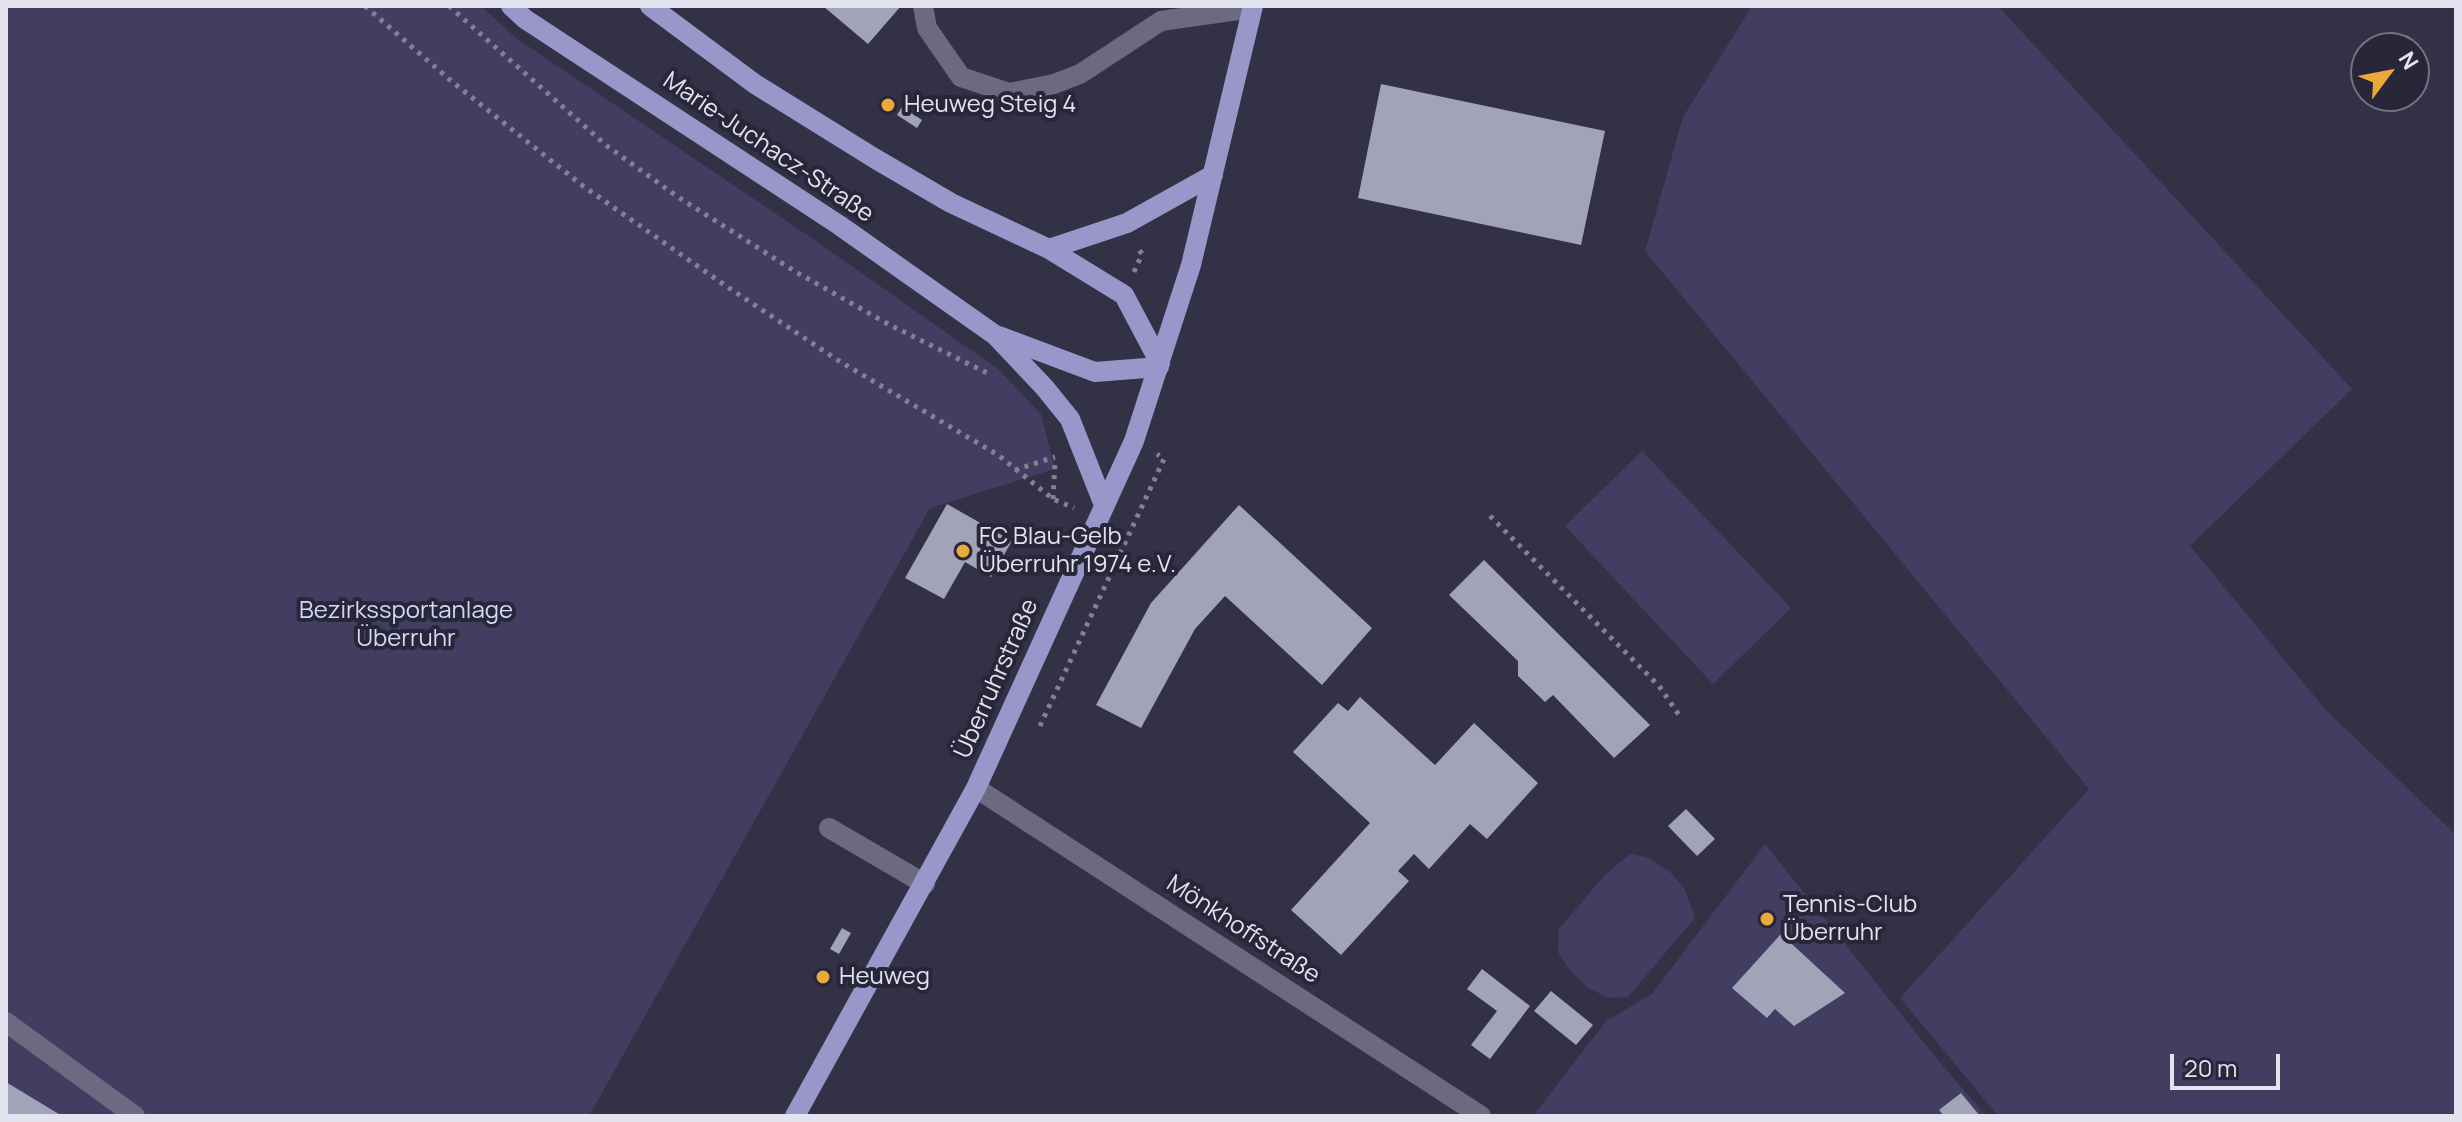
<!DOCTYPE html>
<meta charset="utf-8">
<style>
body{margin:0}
#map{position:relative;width:2462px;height:1122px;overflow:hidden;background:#323145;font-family:Manrope,sans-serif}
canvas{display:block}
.frame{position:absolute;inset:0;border:8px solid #e3e3f0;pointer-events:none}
.north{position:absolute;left:2350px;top:32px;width:80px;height:80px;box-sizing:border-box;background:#28273a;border:2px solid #737283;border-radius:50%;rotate:58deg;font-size:22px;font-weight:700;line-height:32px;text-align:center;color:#e3e3f0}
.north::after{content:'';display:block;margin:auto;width:28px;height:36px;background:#eba939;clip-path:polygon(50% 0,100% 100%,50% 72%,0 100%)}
.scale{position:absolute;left:2170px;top:1054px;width:110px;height:36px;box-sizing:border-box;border:4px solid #e3e3f0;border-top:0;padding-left:10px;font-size:24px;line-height:28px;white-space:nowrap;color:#e3e3f0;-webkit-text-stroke:6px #28273a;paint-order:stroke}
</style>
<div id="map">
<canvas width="2462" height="1122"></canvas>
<div class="frame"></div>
<div class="north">N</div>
<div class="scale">20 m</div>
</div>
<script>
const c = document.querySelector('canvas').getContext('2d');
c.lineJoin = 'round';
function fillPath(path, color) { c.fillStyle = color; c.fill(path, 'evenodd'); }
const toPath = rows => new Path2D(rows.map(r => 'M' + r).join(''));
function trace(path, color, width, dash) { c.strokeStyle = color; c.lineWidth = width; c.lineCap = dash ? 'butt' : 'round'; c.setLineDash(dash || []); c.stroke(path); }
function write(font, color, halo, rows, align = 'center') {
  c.font = font + ' Manrope,sans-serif'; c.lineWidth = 8; c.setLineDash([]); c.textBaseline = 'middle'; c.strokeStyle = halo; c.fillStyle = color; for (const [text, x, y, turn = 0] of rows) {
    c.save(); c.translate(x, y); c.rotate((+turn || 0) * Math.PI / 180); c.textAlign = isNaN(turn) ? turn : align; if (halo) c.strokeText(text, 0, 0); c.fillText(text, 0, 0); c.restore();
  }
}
const green = toPath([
 [6,6,481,6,516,38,816,241,998,369,1041,414,1055,469,930,508,589,1116,6,1116],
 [1752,6,1998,6,2352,389,2190,546,2326,710,2456,835,2456,1116,1998,1116,1900,998,2089,789,1645,251,1683,117],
 [1642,451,1791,608,1713,684,1565,526],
 [1765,844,1933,1054,1986,1116,1533,1116,1606,1021,1652,994],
 [1630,854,1650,858,1671,873,1684,888,1695,918,1628,997,1609,998,1588,988,1571,972,1558,952,1559,929,1604,876]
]);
const building = toPath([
 [823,6,901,6,868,44],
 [1381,84,1605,131,1581,245,1358,198],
 [902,107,922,120,917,128,897,115],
 [947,504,1012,541,991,577,965,562,944,599,905,578],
 [1239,505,1372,628,1322,685,1225,596,1195,629,1141,728,1096,705,1151,603],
 [1484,560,1650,725,1614,758,1553,695,1545,702,1518,676,1518,661,1449,595],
 [1360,697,1435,765,1474,723,1538,783,1487,839,1470,824,1429,869,1414,854,1398,871,1409,881,1341,955,1291,910,1370,823,1293,752,1338,703,1348,711],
 [1686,809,1715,839,1697,856,1668,826],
 [842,928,851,933,839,954,830,949],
 [1781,934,1845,993,1794,1026,1775,1009,1767,1018,1732,988],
 [1482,969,1530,1006,1490,1059,1471,1045,1497,1011,1467,989],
 [1551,991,1593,1025,1576,1045,1534,1011],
 [6,1082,62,1116,6,1116],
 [1961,1093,1980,1116,1944,1116,1939,1110]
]);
const path = toPath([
 [365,6,450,80,583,186,726,286,839,361,998,455,1053,499,1074,508],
 [449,6,607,146,678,197,796,272,888,324,991,375],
 [1134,272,1142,254,1138,248],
 [1015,470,1055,457],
 [1053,499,1055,462],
 [1490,516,1659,686,1679,715],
 [1040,726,1164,459,1157,454]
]);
const minor = toPath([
 [923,6,927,28,961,77,1009,93,1054,84,1080,74,1161,21,1252,8],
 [976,788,1481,1116],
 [829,828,925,884],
 [6,1022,135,1116]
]);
const major = toPath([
 [511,6,525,19,839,225,995,335,1045,388,1070,419,1104,505],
 [650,6,755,84,874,158,951,203,1049,249,1124,295,1160,363],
 [1049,249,1127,223,1213,175],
 [999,336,1095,372,1159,367],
 [795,1116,976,788,1134,441,1191,265,1253,6]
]);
const markers = [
 [888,105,8,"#eba939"],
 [963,551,8,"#eba939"],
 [1767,919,8,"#eba939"],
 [823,977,8,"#eba939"]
];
const poiNames = [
 ["Heuweg Steig 4",904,105],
 ["FC Blau-Gelb",979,537],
 ["Überruhr 1974 e.V.",979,565],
 ["Tennis-Club",1783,905],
 ["Überruhr",1783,933],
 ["Heuweg",839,977]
];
const streetNames = [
 ["Marie-Juchacz-Straße",768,148,34],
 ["Überruhrstraße",997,679,-66],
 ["Mönkhoffstraße",1243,930,33]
];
const parkNames = [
 ["Bezirkssportanlage",406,611],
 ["Überruhr",406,639]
];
fillPath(green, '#413e62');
fillPath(building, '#a2a2b9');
trace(path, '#828293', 5, [4, 6]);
trace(minor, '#6b6a80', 20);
trace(major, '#9996c9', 20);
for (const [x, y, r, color] of markers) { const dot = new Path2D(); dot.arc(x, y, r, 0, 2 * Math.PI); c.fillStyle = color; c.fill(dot); trace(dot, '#28273a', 3); }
write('24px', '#e3e3f0', '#28273a', poiNames, 'left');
write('24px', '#e3e3f0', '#28273a', streetNames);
write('24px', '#d6d6f8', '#28273a', parkNames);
</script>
